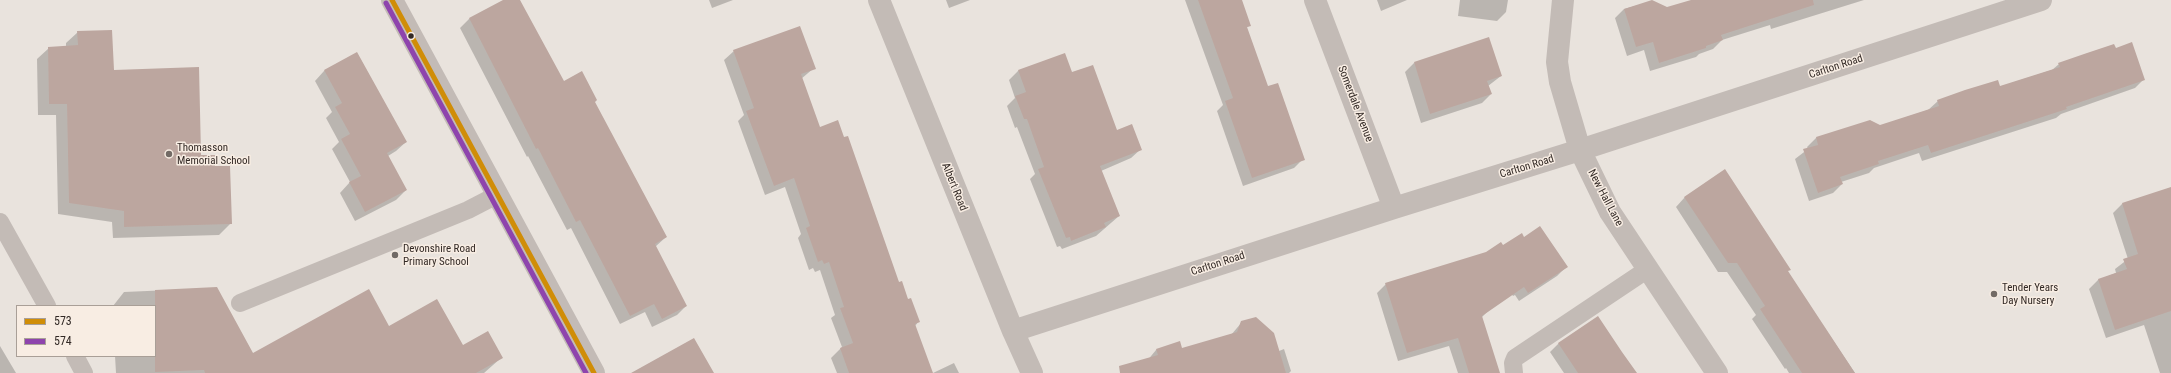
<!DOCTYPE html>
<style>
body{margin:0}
#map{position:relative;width:2171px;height:373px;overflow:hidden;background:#e9e3dd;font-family:"Roboto Condensed",sans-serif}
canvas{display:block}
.legend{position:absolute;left:16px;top:305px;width:140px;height:52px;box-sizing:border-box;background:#f8ede3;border:1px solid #a99f97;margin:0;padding:5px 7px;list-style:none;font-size:12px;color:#322925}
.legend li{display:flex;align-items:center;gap:8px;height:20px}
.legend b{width:20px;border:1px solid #a99f97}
</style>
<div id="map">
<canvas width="2171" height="373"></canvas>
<ul class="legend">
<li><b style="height:5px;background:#d08d07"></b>573</li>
<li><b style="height:5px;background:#8e44ad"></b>574</li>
</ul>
</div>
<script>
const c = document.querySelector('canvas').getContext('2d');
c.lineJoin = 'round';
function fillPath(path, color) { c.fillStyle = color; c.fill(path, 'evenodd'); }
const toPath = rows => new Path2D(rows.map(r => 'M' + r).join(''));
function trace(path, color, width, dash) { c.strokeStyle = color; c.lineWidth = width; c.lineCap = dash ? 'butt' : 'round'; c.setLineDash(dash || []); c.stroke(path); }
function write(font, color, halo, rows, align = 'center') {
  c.font = font + ' "Roboto Condensed",sans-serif'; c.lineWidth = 3; c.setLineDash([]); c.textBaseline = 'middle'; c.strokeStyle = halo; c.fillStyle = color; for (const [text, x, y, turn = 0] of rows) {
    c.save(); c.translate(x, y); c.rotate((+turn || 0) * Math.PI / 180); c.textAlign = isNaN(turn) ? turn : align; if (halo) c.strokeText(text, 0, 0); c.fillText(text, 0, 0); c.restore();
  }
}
const shadow = toPath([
 [505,0,519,0,563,82,594,102,666,237,655,247,686,306,677,315,652,327,645,312,620,324,571,228,567,230,528,156,527,157,460,28,469,19],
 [709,0,733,0,712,8],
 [946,0,970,0,949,8],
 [1185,0,1240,0,1249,26,1246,28,1267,87,1303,159,1294,168,1243,186,1217,111,1223,105],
 [1377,0,1407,0,1381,11],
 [1460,0,1508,0,1506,12,1497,21,1458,16],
 [1694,0,1864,0,1771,29,1770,25,1722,40,1713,49,1699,54,1696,57,1650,71,1644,50,1627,56,1615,18,1624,9,1653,1,1667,9],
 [78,32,113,71,214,167,231,223,219,235,113,238,112,222,58,214,56,115,38,115,37,59,49,48,66,47,66,43],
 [2115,49,2144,79,2135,88,2061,114,2056,118,1922,161,1919,153,1874,168,1869,173,1841,182,1842,184,1833,193,1809,201,1795,159,1808,149,1807,147,1816,138,1880,126,1928,110,1938,101,1999,87,2052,70,2059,64],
 [734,51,814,68,801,79,819,129,919,321,915,326,932,373,837,373,831,358,842,347,831,318,835,315,820,270,815,272,813,268,809,270,798,238,801,234,785,187,765,195,738,121,744,115,724,60],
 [357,53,406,142,396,151,388,156,406,190,396,200,355,221,340,193,350,182,332,149,339,142,326,118,332,112,315,81,324,71],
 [1065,55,1072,74,1116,131,1141,149,1131,158,1101,171,1119,216,1096,236,1062,249,1060,246,1057,247,1030,179,1035,174,1017,127,1015,128,1007,106,1015,98,1009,80,1018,71],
 [1414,63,1501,76,1488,86,1491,94,1482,103,1421,123,1405,72],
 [2171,188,2171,373,2160,373,2144,325,2106,338,2089,289,2098,280,2116,273,2115,269,2128,259,2113,213,2122,204],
 [1685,197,1787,272,1855,373,1789,373,1786,368,1785,369,1752,319,1756,315,1727,272,1718,272,1676,207],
 [1524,238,1566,267,1557,276,1519,301,1515,295,1513,296,1488,259],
 [1386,284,1492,307,1481,318,1499,373,1458,373,1449,346,1398,361,1377,293],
 [216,288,253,354,389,328,501,358,484,373,116,373,115,356,155,356,155,306,113,306,124,292],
 [1242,322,1279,351,1284,349,1291,371,1289,373,1137,373,1156,350,1179,343,1181,349,1231,335],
 [1559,343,1635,373,1564,373,1550,352],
 [0,346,16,373,0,373],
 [954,363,959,373,933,373]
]);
const building = toPath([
 [503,0,520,0,564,81,582,71,597,100,595,102,667,237,655,244,687,306,662,319,654,304,630,316,580,220,576,222,538,148,536,149,469,18],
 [1198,0,1242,0,1251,26,1247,27,1268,86,1278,83,1305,160,1252,178,1225,101,1233,98],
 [1652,0,1667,7,1691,0,1813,0,1814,5,1721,35,1723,40,1706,46,1706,48,1659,63,1653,42,1636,47,1624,9],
 [800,26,816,69,801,74,820,127,838,120,844,137,848,136,899,282,902,281,908,299,911,298,920,322,915,324,933,373,849,373,840,348,853,343,840,308,844,307,829,262,824,264,822,260,818,262,806,228,810,226,794,178,774,186,746,111,754,108,733,50],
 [112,30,114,70,199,67,201,155,215,155,215,166,230,166,232,224,124,227,124,211,69,203,67,104,49,104,48,47,78,45,77,31],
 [1489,37,1502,76,1487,81,1492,94,1430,114,1414,62],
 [2132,42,2145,80,2066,107,2067,109,1931,153,1928,145,1878,161,1879,164,1840,177,1843,184,1818,193,1803,149,1818,145,1816,137,1870,120,1880,125,1939,106,1937,100,1965,90,1998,80,2000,86,2060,67,2058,63,2087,53,2114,44,2116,48],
 [357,52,407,142,387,153,407,190,365,212,349,182,361,176,341,139,350,134,335,107,342,103,324,70],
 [1065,53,1072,72,1093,65,1117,130,1132,124,1142,150,1100,166,1120,216,1104,223,1106,227,1071,241,1070,237,1066,238,1038,169,1044,167,1027,119,1024,119,1015,96,1026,92,1018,70],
 [1725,169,1791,270,1788,271,1855,373,1802,373,1760,309,1765,306,1737,263,1728,263,1684,197],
 [2171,187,2171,311,2115,330,2098,279,2127,269,2123,259,2138,254,2122,203],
 [1540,226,1568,267,1528,293,1524,287,1482,316,1500,373,1469,373,1458,338,1407,353,1385,283,1486,252,1501,242,1503,245,1522,233,1524,237],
 [217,287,253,353,369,289,389,326,437,299,463,345,488,331,503,358,476,373,205,373,204,370,155,372,155,290],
 [1598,316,1622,352,1637,373,1578,373,1558,343],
 [1256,317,1274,333,1286,373,1120,373,1119,366,1158,355,1156,349,1180,341,1182,348,1237,332,1241,321],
 [694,338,714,373,631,373]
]);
const lane = toPath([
 [0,222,47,306],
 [240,303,468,210,497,195],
 [75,356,84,373],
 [1514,373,1513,363,1515,358,1648,269]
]);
const street = toPath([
 [392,0,594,373],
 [879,0,1013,331,1032,373],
 [1315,0,1394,208],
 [1563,0,1557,62,1560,82,1580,150,1610,212,1717,373],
 [1013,331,1394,208,1580,150,2041,0]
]);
const bus1 = toPath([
 [392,0,594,373]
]);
const bus2 = toPath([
 [386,3,586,373]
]);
const markers = [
 [411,36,3.5,"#322925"],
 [169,154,4,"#726a65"],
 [395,255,4,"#726a65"],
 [1994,294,4,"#726a65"]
];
const streetNames = [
 ["Carlton Road",1836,67,-18],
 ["Somerdale Avenue",1355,104,69],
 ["Carlton Road",1527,167,-17],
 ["Albert Road",954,187,68],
 ["New Hall Lane",1605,198,62],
 ["Carlton Road",1218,264,-18]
];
const poiNames = [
 ["Thomasson",177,148],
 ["Memorial School",177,161],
 ["Devonshire Road",403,249],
 ["Primary School",403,262],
 ["Tender Years",2002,288],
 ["Day Nursery",2002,301]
];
fillPath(shadow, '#0003');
fillPath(building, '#bca69f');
trace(lane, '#c3bbb6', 18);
trace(street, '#c3bbb6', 22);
trace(bus1, '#d08d07', 5);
trace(bus2, '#8e44ad', 5);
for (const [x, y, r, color] of markers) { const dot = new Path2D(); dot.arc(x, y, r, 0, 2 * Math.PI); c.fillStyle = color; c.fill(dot); trace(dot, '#f8ede3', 1.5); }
write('11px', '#322925', '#f8ede3', streetNames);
write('11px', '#322925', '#f8ede3', poiNames, 'left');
</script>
